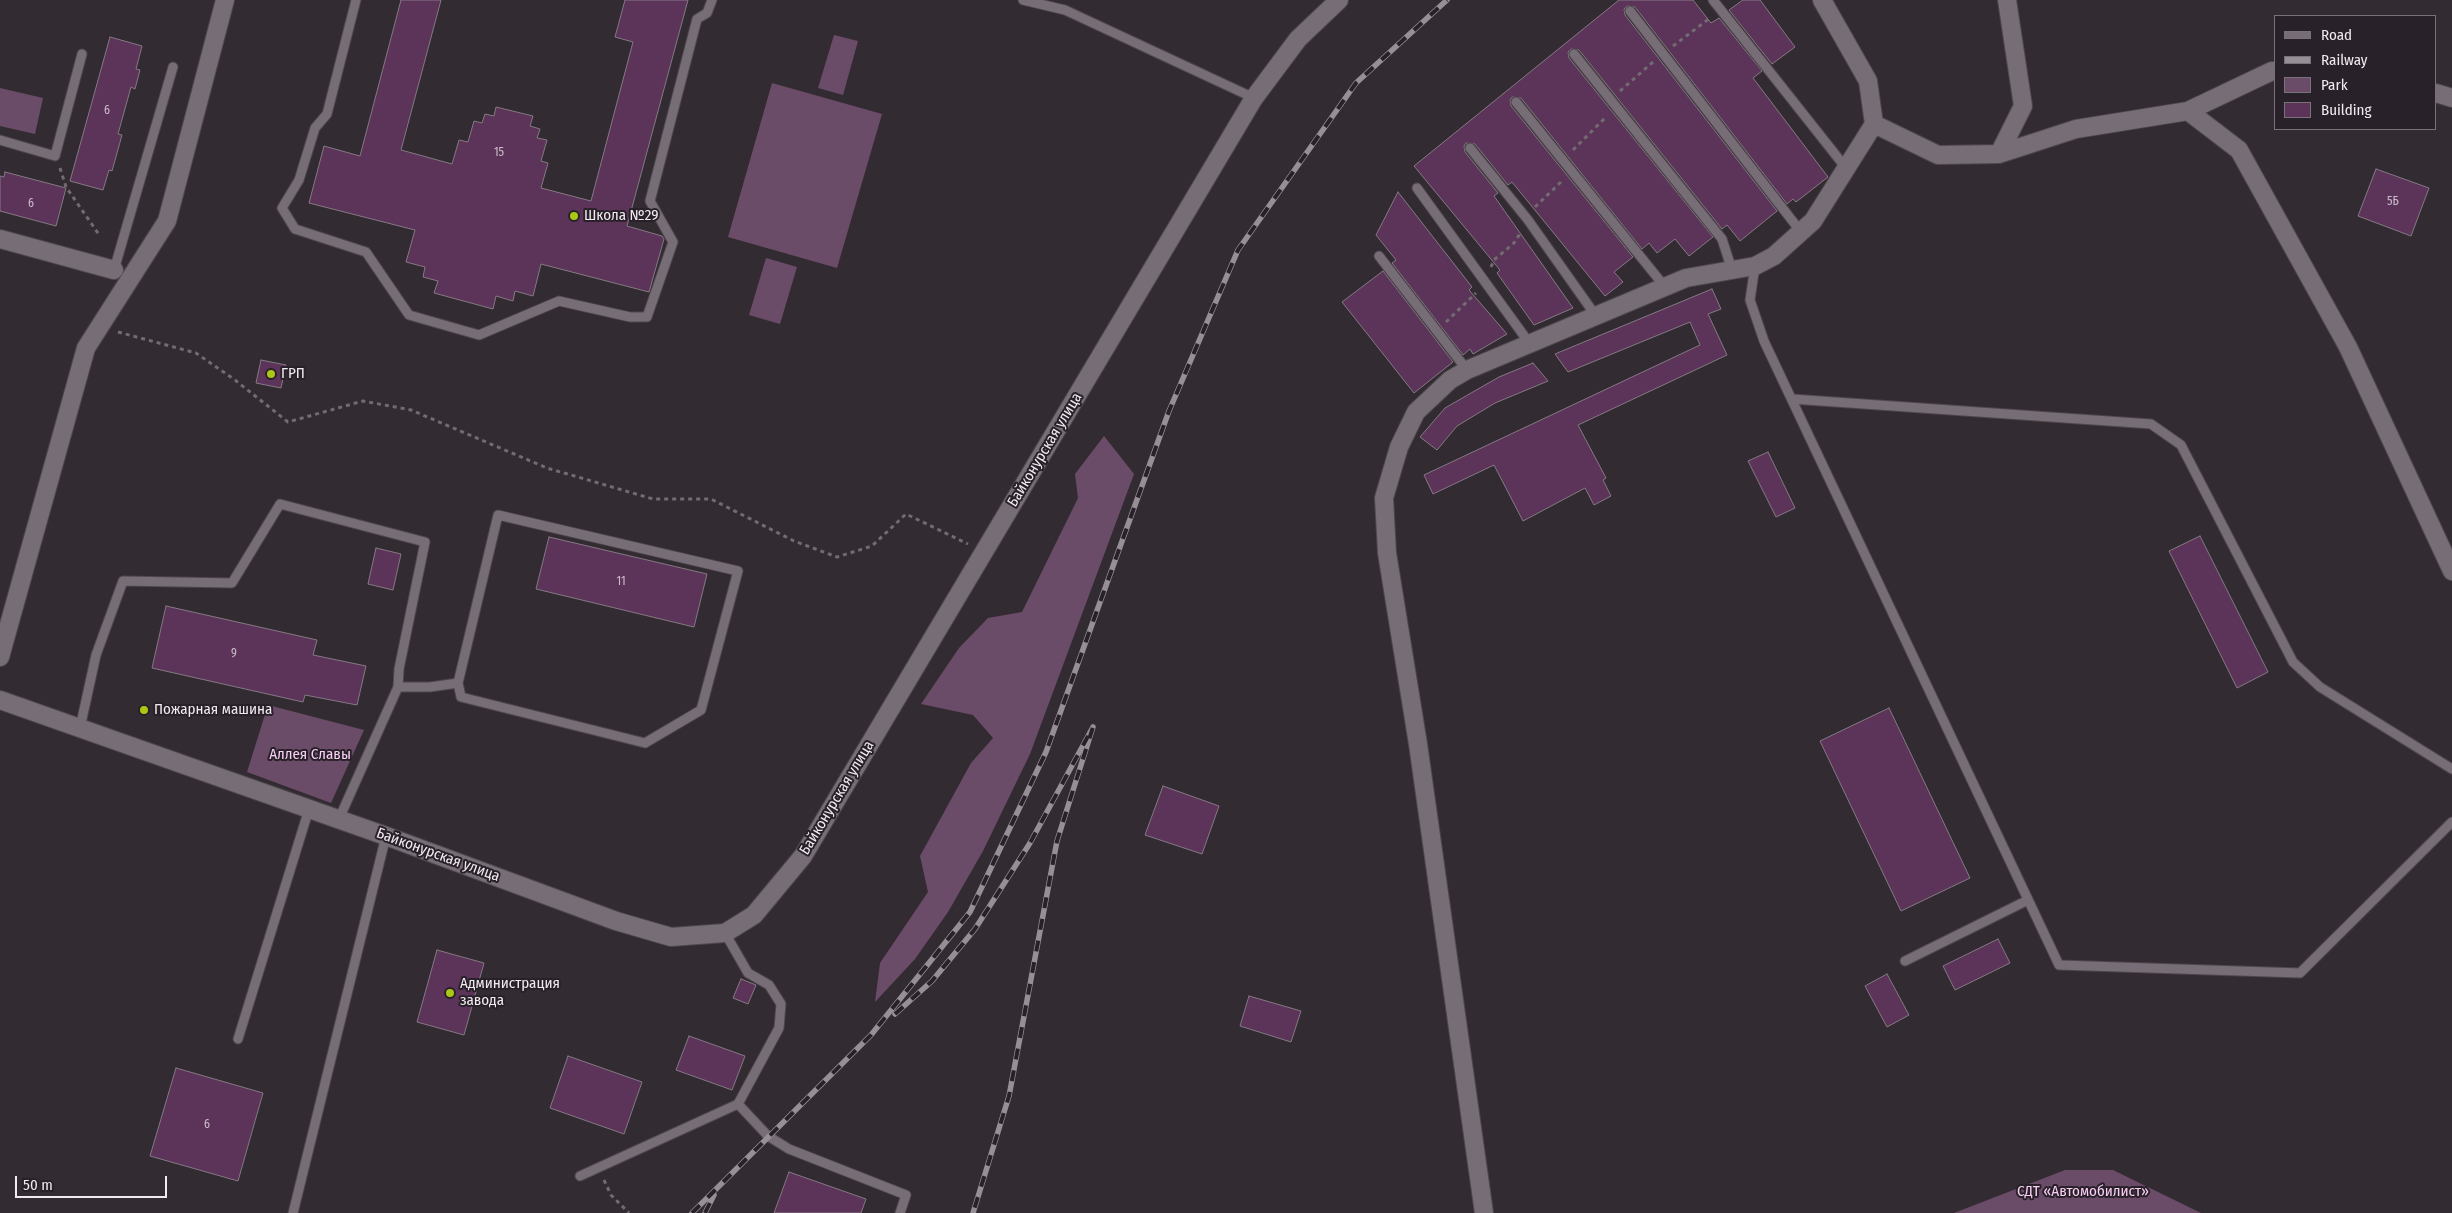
<!DOCTYPE html>
<meta charset="utf-8">
<style>
body{margin:0}
#map{position:relative;width:2452px;height:1213px;overflow:hidden;background:#332b32;font-family:"Fira Sans Condensed",sans-serif}
canvas{display:block}
.legend{position:absolute;left:2274px;top:15px;width:162px;height:115px;box-sizing:border-box;background:#292129;border:1px solid #797279;margin:0;padding:6px 9px;list-style:none;font-size:15px;color:#f1ebf0}
.legend li{display:flex;align-items:center;gap:10px;height:25px}
.legend b{width:25px;border:1px solid #797279}
.scale{position:absolute;left:15px;top:1176px;width:152px;height:22px;box-sizing:border-box;border:2px solid #f1ebf0;border-top:0;padding-left:6px;font-size:15px;line-height:18px;white-space:nowrap;color:#f1ebf0;-webkit-text-stroke:4px #292129;paint-order:stroke}
</style>
<div id="map">
<canvas width="2452" height="1213"></canvas>
<ul class="legend">
<li><b style="height:6px;background:#776d76"></b>Road</li>
<li><b style="height:6px;background:#968f95"></b>Railway</li>
<li><b style="height:14px;background:#6b4c68"></b>Park</li>
<li><b style="height:14px;background:#5c3359"></b>Building</li>
</ul>
<div class="scale">50 m</div>
</div>
<script>
const c = document.querySelector('canvas').getContext('2d');
c.lineJoin = 'round';
function fillPath(path, color) { c.fillStyle = color; c.fill(path, 'evenodd'); }
const toPath = rows => new Path2D(rows.map(r => 'M' + r).join(''));
function trace(path, color, width, dash) { c.strokeStyle = color; c.lineWidth = width; c.lineCap = dash ? 'butt' : 'round'; c.setLineDash(dash || []); c.stroke(path); }
function write(font, color, halo, rows, align = 'center') {
  c.font = font + ' "Fira Sans Condensed",sans-serif'; c.lineWidth = 4; c.setLineDash([]); c.textBaseline = 'middle'; c.strokeStyle = halo; c.fillStyle = color; for (const [text, x, y, turn = 0] of rows) {
    c.save(); c.translate(x, y); c.rotate((+turn || 0) * Math.PI / 180); c.textAlign = isNaN(turn) ? turn : align; if (halo) c.strokeText(text, 0, 0); c.fillText(text, 0, 0); c.restore();
  }
}
const green = toPath([
 [834,35,858,41,843,95,818,88],
 [772,83,882,114,837,268,728,237],
 [0,88,43,98,35,134,0,126],
 [766,258,797,267,780,324,749,315],
 [1104,436,1134,474,1030,754,983,851,948,912,915,959,875,1002,880,963,928,892,920,856,971,763,993,738,973,715,921,704,959,648,988,618,1022,612,1078,498,1075,474],
 [268,705,364,730,331,803,247,772],
 [2065,1170,2113,1170,2201,1213,1954,1213]
]);
const building = toPath([
 [401,0,441,0,401,150,452,164,459,140,468,142,474,121,482,123,485,114,494,116,496,107,533,116,530,126,540,129,537,138,547,140,541,161,548,163,541,188,591,201,633,42,615,37,625,0,688,0,627,226,662,236,664,239,649,292,541,264,533,296,515,291,513,301,496,296,493,309,434,293,438,281,423,277,425,267,406,262,415,230,309,203,324,146,360,156,401,0],
 [1619,0,1693,0,1711,23,1719,18,1762,71,1753,78,1828,177,1796,202,1793,199,1787,204,1635,7,1627,6,1624,9,1625,15,1777,211,1740,241,1727,225,1722,229,1579,50,1571,49,1568,52,1569,58,1713,237,1689,256,1675,239,1657,253,1649,243,1642,249,1521,98,1512,97,1510,100,1511,106,1633,257,1614,272,1623,282,1605,296,1512,182,1508,185,1475,144,1466,143,1464,146,1465,152,1498,193,1494,196,1573,308,1534,325,1497,273,1500,270,1414,166,1619,0],
 [1743,0,1760,0,1795,47,1772,64,1729,10,1743,0],
 [110,37,142,46,136,69,140,70,135,89,131,87,118,134,122,135,112,171,109,170,103,190,70,181,110,37],
 [2376,169,2429,188,2411,236,2358,216,2376,169],
 [5,172,66,188,56,226,0,211,0,176,4,177,5,172],
 [1398,192,1472,287,1469,290,1507,334,1473,354,1470,349,1463,355,1392,263,1396,260,1376,235,1398,192],
 [1383,271,1453,362,1414,393,1342,302,1383,271],
 [1712,289,1721,309,1708,314,1727,355,1578,425,1606,478,1603,480,1611,496,1594,505,1585,488,1523,521,1494,465,1433,494,1424,475,1700,345,1690,322,1568,372,1555,354,1712,289],
 [261,360,286,365,281,388,256,383,261,360],
 [1533,363,1548,381,1495,403,1457,426,1437,450,1420,437,1445,408,1499,377,1533,363],
 [1768,452,1795,508,1776,517,1748,461,1768,452],
 [2200,536,2268,672,2237,688,2169,551,2200,536],
 [549,537,707,574,694,627,536,589,549,537],
 [376,548,401,554,393,590,368,584,376,548],
 [166,606,317,640,313,655,366,666,357,705,305,695,303,702,152,668,166,606],
 [1889,708,1970,878,1901,911,1820,741,1889,708],
 [1163,786,1219,806,1202,854,1145,835,1163,786],
 [1998,939,2010,963,1955,990,1943,966,1998,939],
 [437,950,484,963,464,1035,417,1022,437,950],
 [1887,974,1909,1015,1887,1027,1865,986,1887,974],
 [741,979,756,985,748,1004,733,998,741,979],
 [1249,996,1301,1011,1291,1042,1240,1026,1249,996],
 [689,1036,745,1056,732,1090,676,1070,689,1036],
 [568,1056,642,1082,624,1134,550,1108,568,1056],
 [176,1068,263,1093,238,1181,150,1156,176,1068],
 [789,1172,866,1199,861,1213,774,1213,789,1172]
]);
const path = toPath([
 [1673,46,1710,18],
 [1620,91,1653,62],
 [1573,150,1607,116],
 [60,168,66,187,100,236],
 [1535,207,1563,180],
 [1491,267,1494,260,1514,243,1521,232],
 [1446,322,1476,293],
 [118,332,196,353,235,380,288,422,363,401,411,410,547,468,653,499,711,499,794,541,837,557,872,546,906,514,968,544],
 [604,1180,611,1195,629,1213]
]);
const service = toPath([
 [356,0,327,114,315,128,299,180,282,208,295,229,366,252,409,315,479,335,559,301,630,317,647,317,673,242,650,201,697,19,707,13,712,0],
 [1023,0,1065,10,1254,98],
 [1713,0,1846,168],
 [1630,11,1801,232],
 [1574,54,1722,239,1732,270],
 [1516,102,1665,287],
 [0,140,55,156,82,54],
 [1470,148,1528,220,1596,316],
 [1417,188,1530,344],
 [1379,256,1467,370],
 [1755,266,1750,300,1764,341,2059,965,2300,973,2452,822],
 [114,270,173,67],
 [1792,399,2151,424,2181,445,2293,662,2320,687,2452,769],
 [80,728,96,655,123,581,232,583,280,504,425,542,399,669,398,687],
 [339,819,398,687,430,687,458,683,498,515,738,571,701,710,645,743,461,697,458,683],
 [1905,961,2028,900],
 [238,1039,309,809],
 [738,1104,768,1136,789,1149,906,1195,900,1213],
 [580,1176,738,1104,779,1028,781,1004,769,985,748,973,725,933],
 [293,1213,386,836]
]);
const minor = toPath([
 [2436,93,2452,98],
 [2188,111,2272,71,2276,71],
 [1874,124,1938,155,1999,154,2076,129,2188,111,2239,150,2348,347,2452,571],
 [1999,154,2023,106,2007,0],
 [0,239,114,270],
 [0,657,86,348,167,221,225,0],
 [0,700,386,836,616,921,671,937,725,933,754,915,803,856,1254,98,1298,39,1339,0],
 [1484,1213,1418,744,1387,553,1384,498,1399,447,1416,412,1450,380,1467,370,1686,278,1755,266,1774,256,1813,221,1874,124,1868,81,1822,0]
]);
const rail = toPath([
 [895,1014,932,981,975,929,1030,843,1093,727,1057,841,1009,1096,973,1213],
 [692,1213,871,1035,970,912,1046,752,1169,411,1238,250,1356,83,1447,0],
 [705,1213,714,1195]
]);
const markers = [
 [574,216,5,"#aac717"],
 [271,374,5,"#aac717"],
 [144,710,5,"#aac717"],
 [450,993,5,"#aac717"]
];
const numberNames = [
 ["6",107,111],
 ["15",499,153],
 ["5Б",2393,202],
 ["6",31,204],
 ["11",621,582],
 ["9",234,654],
 ["6",207,1125]
];
const poiNames = [
 ["Школа №29",584,216],
 ["ГРП",281,374],
 ["Пожарная машина",154,710],
 ["Администрация",460,984],
 ["завода",460,1001]
];
const streetNames = [
 ["Байконурская улица",1045,450,-59],
 ["Байконурская улица",837,798,-59],
 ["Байконурская улица",438,855,20]
];
const parkNames = [
 ["Аллея Славы",310,755],
 ["СДТ «Автомобилист»",2083,1192]
];
fillPath(green, '#6b4c68');
fillPath(building, '#5c3359');
trace(building, '#847a83', 1);
trace(service, '#4e484d', 11);
trace(minor, '#4e484d', 20);
trace(path, '#726b71', 3, [4, 4]);
trace(service, '#776d76', 9);
trace(minor, '#776d76', 18);
trace(rail, '#968f95', 5.5);
trace(rail, '#292129', 4, [11]);
for (const [x, y, r, color] of markers) { const dot = new Path2D(); dot.arc(x, y, r, 0, 2 * Math.PI); c.fillStyle = color; c.fill(dot); trace(dot, '#292129', 2); }
write('12px', '#ccbdca', null, numberNames);
write('15px', '#f1ebf0', '#292129', poiNames, 'left');
write('15px', '#f1ebf0', '#292129', streetNames);
write('15px', '#f9cff5', '#292129', parkNames);
</script>
